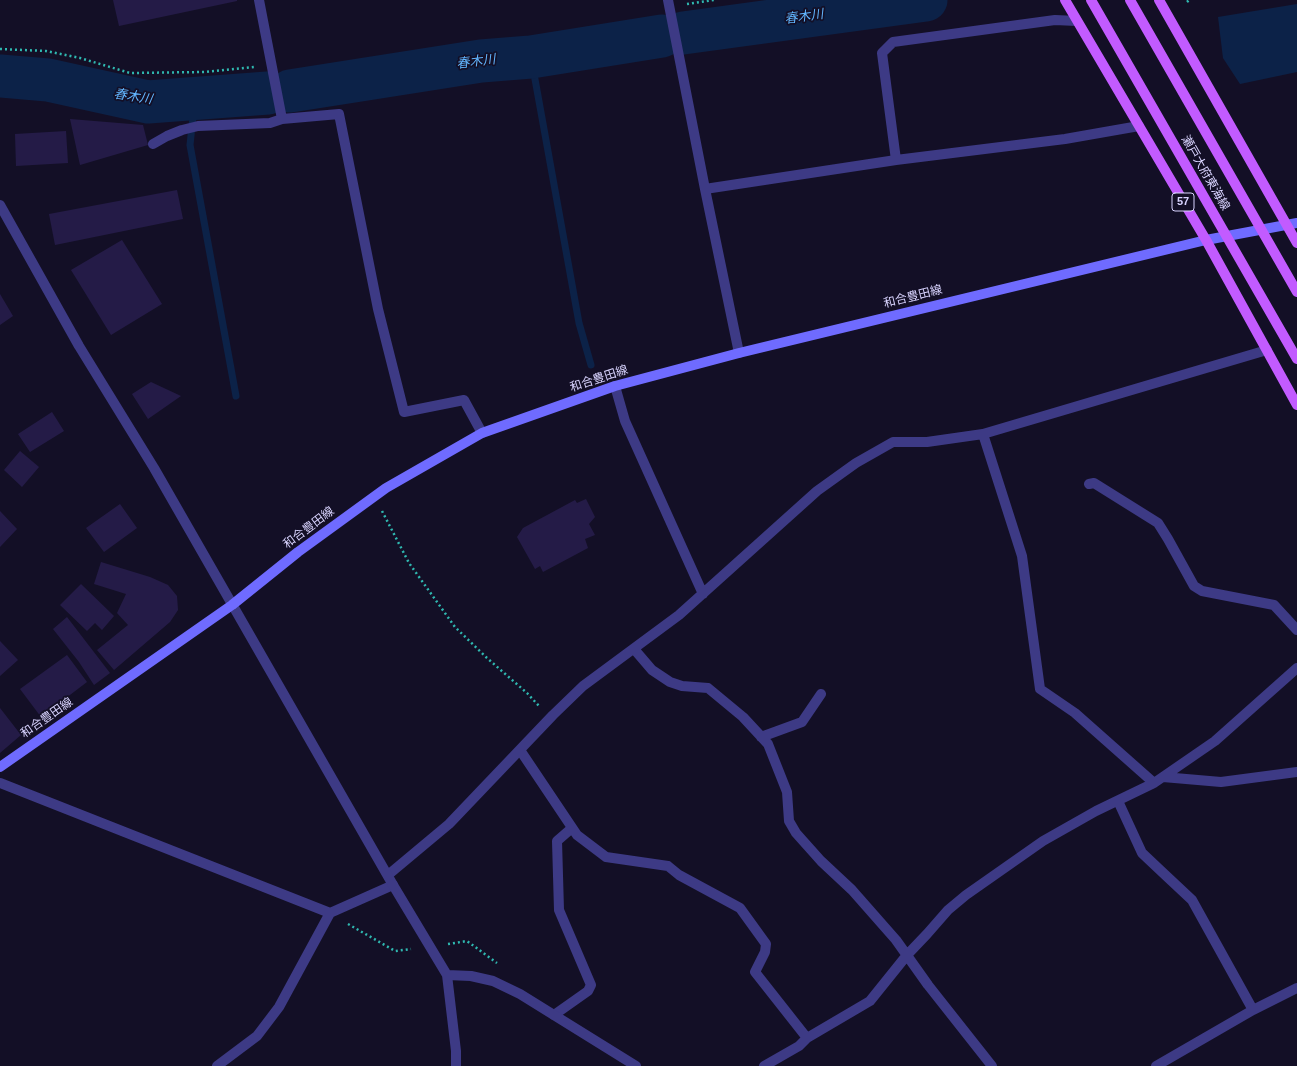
<!DOCTYPE html>
<meta charset="utf-8">
<style>
body{margin:0}
canvas{display:block;background:#130f26}
</style>
<canvas width="1297" height="1066"></canvas>
<script>
const c = document.querySelector('canvas').getContext('2d');
c.lineJoin = 'round';
function fillPath(path, color) { c.fillStyle = color; c.fill(path, 'evenodd'); }
const toPath = rows => new Path2D(rows.map(r => 'M' + r).join(''));
function trace(path, color, width, dash) { c.strokeStyle = color; c.lineWidth = width; c.lineCap = dash ? 'butt' : 'round'; c.setLineDash(dash || []); c.stroke(path); }
function write(font, color, halo, rows, align = 'center') {
  c.font = font + ' Arial,"Noto Sans JP",sans-serif'; c.lineWidth = 3.5; c.setLineDash([]); c.textBaseline = 'middle'; c.strokeStyle = halo; c.fillStyle = color; for (const [text, x, y, turn = 0] of rows) {
    c.save(); c.translate(x, y); c.rotate((+turn || 0) * Math.PI / 180); c.textAlign = isNaN(turn) ? turn : align; if (halo) c.strokeText(text, 0, 0); c.fillText(text, 0, 0); c.restore();
  }
}
const water = toPath([
 [1297,4,1297,72,1240,84,1223,58,1218,17]
]);
const stream = toPath([
 [531,57,579,323,591,365],
 [195,98,190,145,236,396]
]);
const river = toPath([
 [683,33,926,0],
 [0,76,48,80,148,102,268,93],
 [290,91,481,61,531,57,662,36]
]);
const building = toPath([
 [113,0,237,0,237,1,119,26],
 [70,119,143,125,148,145,80,165],
 [66,131,68,163,16,166,15,134],
 [177,190,183,219,55,245,49,214],
 [122,240,162,304,111,335,71,270],
 [0,294,13,316,0,325],
 [151,382,181,396,148,419,132,394],
 [52,412,64,431,30,452,18,434],
 [20,451,39,467,22,487,4,470],
 [586,499,595,517,589,524,595,535,585,539,588,548,543,572,540,566,535,569,517,537,523,528,575,500,577,503],
 [120,504,137,528,104,552,86,528],
 [0,511,17,529,0,547],
 [101,562,150,577,168,585,177,596,178,610,170,622,114,670,97,650,128,625,117,613,126,594,94,584],
 [81,584,114,616,102,630,95,623,87,631,60,605],
 [67,617,110,673,94,685,79,662,53,629],
 [0,641,18,660,0,676],
 [67,655,87,682,41,717,20,689],
 [0,708,21,735,0,753]
]);
const path = toPath([
 [1187,2,1189,0],
 [687,4,714,0],
 [0,49,46,51,80,58,130,73,205,72,254,67],
 [382,511,409,563,455,627,487,658,527,693,539,706],
 [348,924,395,951,411,949],
 [448,944,467,941,497,963]
]);
const minor = toPath([
 [259,0,282,119,339,114,378,309,404,412,464,400,482,433],
 [668,0,705,189,739,353],
 [153,144,167,136,182,130,198,126,270,123,282,119],
 [896,160,882,53,893,42,1055,20,1077,21],
 [705,189,896,160,1065,139,1139,126],
 [615,386,625,421,703,594],
 [983,434,1022,556,1040,689,1075,713,1154,783],
 [1089,484,1094,483,1158,523,1168,539,1194,586,1202,591,1274,605,1297,630],
 [634,649,652,670,670,682,682,686,708,688,743,717,768,744,787,792,789,821,796,833,821,861,852,890,896,940,928,985,992,1066],
 [761,737,802,722,821,694],
 [520,750,577,835,606,857,668,866,679,875,740,908,766,944,765,952,755,972,807,1038],
 [1163,777,1221,782,1297,772],
 [0,783,330,913],
 [1118,801,1142,853,1160,870,1192,900,1253,1010],
 [388,875,449,824,553,715,583,686,679,615,817,491,856,463,893,442,927,442,983,434,1267,350],
 [554,1015,588,991,591,985,559,910,557,841,572,828],
 [217,1066,257,1036,279,1007,330,913,393,885],
 [764,1066,799,1046,807,1038,870,1001,907,955,927,934,948,910,966,895,1043,841,1096,811,1154,783,1215,741,1297,668],
 [1156,1066,1253,1010,1297,988]
]);
const tertiary = toPath([
 [0,205,79,346,154,468,393,885,447,975,456,1051,456,1066],
 [447,975,471,976,493,981,520,994,636,1066]
]);
const secondary = toPath([
 [0,767,232,605,298,552,386,488,482,433,615,386,739,353,1206,240,1297,223]
]);
const primary = toPath([
 [1065,0,1206,240,1297,405],
 [1159,0,1297,243]
]);
const primaryBridge = toPath([
 [1091,0,1297,359],
 [1130,0,1297,292]
]);
const shields = [
 [1183,202,22]
];
const shieldNames = [
 ["57",1183,202]
];
const streetNames = [
 ["瀬戸大府東海線",1205,173,60],
 ["和合豊田線",913,297,-14],
 ["和合豊田線",599,379,-18],
 ["和合豊田線",309,528,-37],
 ["和合豊田線",47,718,-35]
];
const waterNames = [
 ["春木川",804,17,-8],
 ["春木川",476,62,-7],
 ["春木川",133,97,9]
];
fillPath(water, '#0c2248');
trace(stream, '#0c2248', 7);
trace(river, '#0c2248', 43);
fillPath(building, '#241b47');
trace(path, '#2fb8b0', 2.5, [2, 3]);
trace(minor, '#3d3a85', 10);
trace(tertiary, '#3d3a85', 10);
trace(secondary, '#6f6bff', 10);
trace(primary, '#c25bff', 10);
trace(primaryBridge, '#c25bff', 10);
for (const [x, y, w] of shields) { const box = new Path2D(); box.roundRect(x - w / 2, y - 9, w, 18, 3); c.fillStyle = '#130f26'; c.fill(box); trace(box, '#d9d4ff', 1); }
write('bold 11px', '#d9d4ff', null, shieldNames);
write('12px', '#d9d4ff', '#130f26', streetNames);
write('italic 13px', '#62b6ff', '#130f26', waterNames);
</script>
